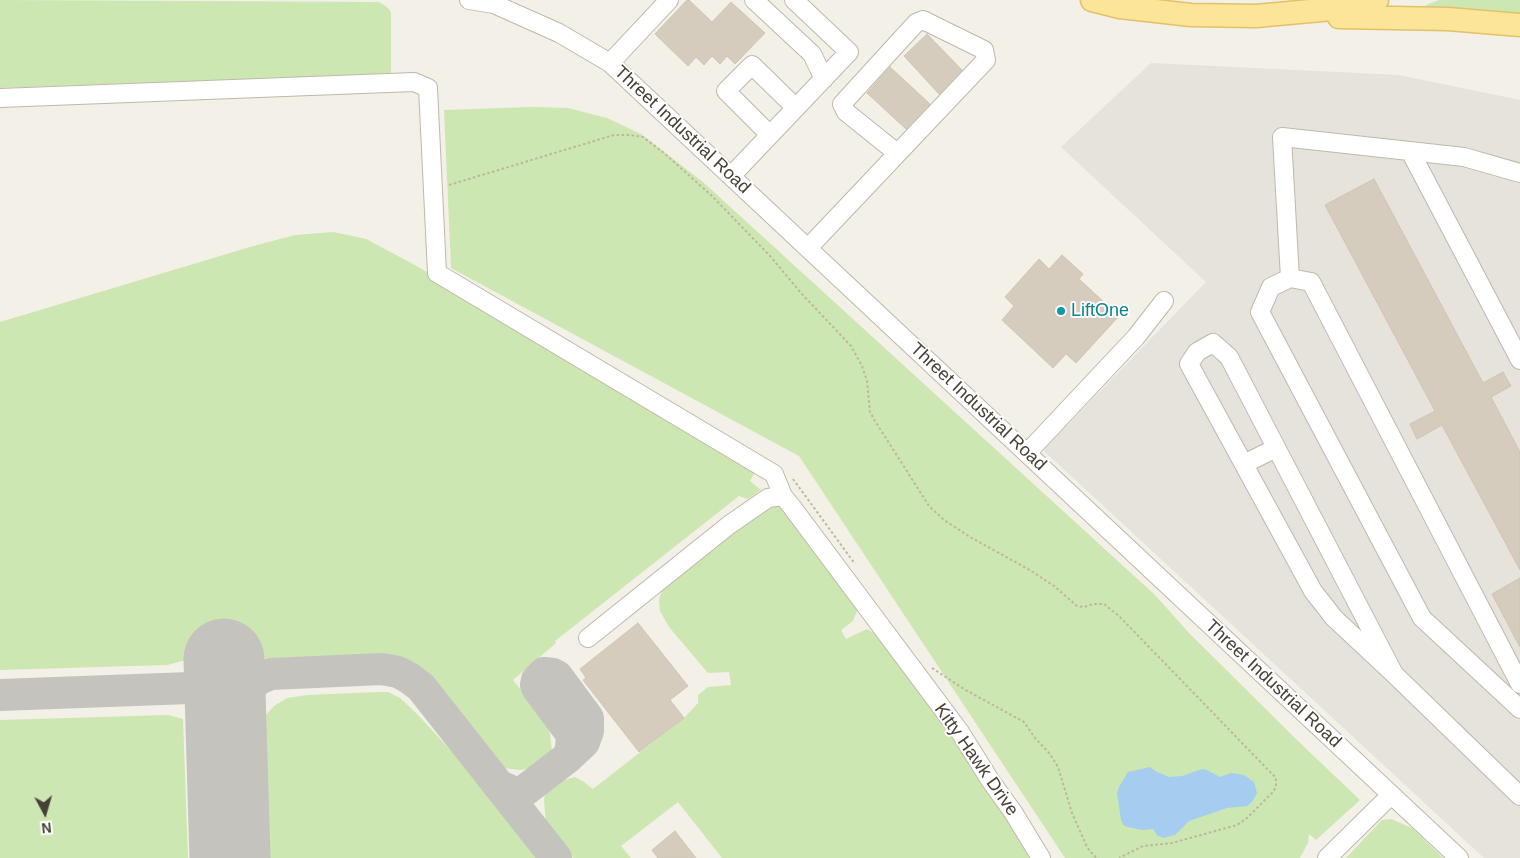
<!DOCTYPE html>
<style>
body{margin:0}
#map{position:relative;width:1520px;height:858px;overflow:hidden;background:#f3f0e7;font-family:Helvetica,sans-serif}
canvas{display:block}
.north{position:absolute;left:20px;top:788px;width:50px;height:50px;-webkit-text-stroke:4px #fff;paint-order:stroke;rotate:174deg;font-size:14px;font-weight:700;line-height:20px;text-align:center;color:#464136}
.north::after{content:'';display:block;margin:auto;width:18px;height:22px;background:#464136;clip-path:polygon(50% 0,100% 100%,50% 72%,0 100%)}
</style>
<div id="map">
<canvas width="1520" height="858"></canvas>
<div class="north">N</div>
</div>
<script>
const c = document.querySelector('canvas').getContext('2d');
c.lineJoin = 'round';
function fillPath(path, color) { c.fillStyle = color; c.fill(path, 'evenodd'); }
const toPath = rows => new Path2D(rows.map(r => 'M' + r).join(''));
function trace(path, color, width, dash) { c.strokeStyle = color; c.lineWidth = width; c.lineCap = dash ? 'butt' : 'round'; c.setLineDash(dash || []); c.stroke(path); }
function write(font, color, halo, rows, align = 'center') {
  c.font = font + ' Helvetica,sans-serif'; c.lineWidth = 4; c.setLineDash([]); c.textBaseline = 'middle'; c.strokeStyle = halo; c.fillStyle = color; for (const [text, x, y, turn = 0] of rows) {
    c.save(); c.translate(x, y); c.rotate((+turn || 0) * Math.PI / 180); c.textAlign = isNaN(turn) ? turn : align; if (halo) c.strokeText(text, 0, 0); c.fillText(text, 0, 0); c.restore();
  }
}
const industrial = toPath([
 [1151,63,1399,75,1520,100,1520,858,1484,858,1043,450,1206,282,1061,147]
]);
const green = toPath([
 [0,0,379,2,387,7,391,12,391,74,0,88],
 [1439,0,1520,0,1520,18,1412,11],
 [531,107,568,108,607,118,641,134,703,182,1155,595,1189,633,1299,742,1360,800,1316,840,1309,834,1308,843,1300,858,1065,858,799,456,451,268,444,110],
 [334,232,366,239,413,264,758,467,750,481,761,490,748,499,739,496,555,641,556,643,513,680,541,715,547,723,550,734,552,751,539,763,529,768,521,770,503,768,440,688,422,669,398,657,381,655,182,661,167,665,0,670,0,322,250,247,295,235],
 [780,504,858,608,853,621,841,630,846,639,867,629,881,637,901,662,1034,858,722,858,678,802,621,846,631,858,573,858,546,824,544,800,545,794,553,786,564,780,575,777,584,782,593,789,684,718,698,703,698,695,708,687,731,685,729,672,708,673,669,627,660,611,659,599,663,589,732,531,771,505],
 [377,692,388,692,400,698,417,714,468,769,538,858,269,858,266,809,261,808,259,728,264,717,274,706,287,698,308,695],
 [168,715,183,719,188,858,0,858,0,720],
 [1391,819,1412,828,1443,858,1346,858,1382,820]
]);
const water = toPath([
 [1150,767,1157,772,1169,777,1182,776,1202,769,1207,770,1220,777,1231,773,1244,775,1254,782,1257,793,1252,802,1247,806,1227,808,1189,821,1175,835,1163,838,1157,835,1153,829,1142,830,1124,826,1121,820,1117,793,1119,787,1128,772]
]);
const taxiway = toPath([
 [0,695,190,688,224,689,251,686,259,679,271,674,382,669,398,672,409,678,421,687,556,858],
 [498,785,515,793,524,791,567,758,570,753,572,740,570,732,538,689,536,685,537,680,544,673,553,674,557,676,588,718,588,731,584,742,567,758]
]);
const runway = toPath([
 [224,659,230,858]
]);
const building = toPath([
 [687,0,689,0,712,22,731,2,765,33,735,64,727,56,720,64,712,56,704,65,696,57,688,66,655,34,687,0],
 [927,34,962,70,939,94,904,56,927,34],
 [890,67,930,104,906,129,867,93,890,67],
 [1374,179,1483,383,1503,372,1511,386,1491,397,1520,452,1520,570,1442,425,1417,439,1410,424,1435,411,1325,205,1374,179],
 [1062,255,1083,274,1079,279,1119,316,1076,363,1066,354,1053,368,1002,320,1014,306,1005,297,1039,259,1049,269,1062,255],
 [1520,578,1520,647,1492,594,1520,578],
 [638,623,688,686,670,700,684,718,639,752,583,680,586,678,580,669,638,623],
 [675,831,696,858,658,858,652,850,675,831]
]);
const path = toPath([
 [449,185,614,135,630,135,643,137,664,153,712,196,771,257,801,293,851,346,862,366,867,381,870,412,875,421,929,506,944,520,970,537,1028,569,1054,586,1077,606,1084,607,1093,604,1104,604,1119,616,1276,778,1276,787,1272,793,1246,819,1237,825,1172,843,1143,846,1119,858],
 [793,479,855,564],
 [932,668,964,689,1024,722,1035,738,1050,754,1058,767,1072,813,1087,847,1094,856,1099,858]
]);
const minor = toPath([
 [469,0,494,4,559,33,610,63,1459,858],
 [754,0,812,54,824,79],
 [610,63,669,0],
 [0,98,414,82,428,88,437,273,774,474,783,496],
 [770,135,726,91,752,65,796,108],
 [1410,151,1520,360],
 [1520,173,1464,157,1282,137,1290,278,1271,287,1260,312,1422,618,1520,709],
 [731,176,849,52,794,0],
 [808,248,986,60,984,50,923,20,916,23,842,104,846,112,897,153],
 [1290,278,1311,282,1520,684],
 [1027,453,1136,337,1164,301],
 [1244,464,1276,448],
 [588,638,729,525,768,498,783,496,792,507,960,732,990,780,1013,812,1041,858],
 [1394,674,1229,357,1213,343,1197,352,1189,364,1313,591,1334,618,1394,674,1520,796],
 [1327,858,1391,795]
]);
const major = toPath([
 [1092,0,1120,7,1191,15,1256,16,1332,9,1377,0],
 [1339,17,1448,19,1520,25]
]);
const markers = [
 [1061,311,5,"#0f9aa8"]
];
const streetNames = [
 ["Threet Industrial Road",682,130,43],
 ["Threet Industrial Road",978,407,43],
 ["Threet Industrial Road",1273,684,43],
 ["Kitty Hawk Drive",976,760,55]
];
const cultureNames = [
 ["LiftOne",1071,311]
];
fillPath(industrial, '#e6e2dc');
fillPath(green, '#cce7b1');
fillPath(water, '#a5cdef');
trace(taxiway, '#c4c3be', 32);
trace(runway, '#c4c3be', 81);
fillPath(building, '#d5ccbd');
trace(building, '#cfc5b0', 1);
trace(minor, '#bfb8aa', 20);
trace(major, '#e1c267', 25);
trace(path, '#c0b59c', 2, [2.5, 2.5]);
trace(minor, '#fff', 18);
trace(major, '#fce498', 22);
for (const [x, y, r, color] of markers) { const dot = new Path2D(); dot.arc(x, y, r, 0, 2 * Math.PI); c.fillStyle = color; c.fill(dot); trace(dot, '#fff', 2); }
write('18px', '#464136', '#fff', streetNames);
write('18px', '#0d838f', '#fff', cultureNames, 'left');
</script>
